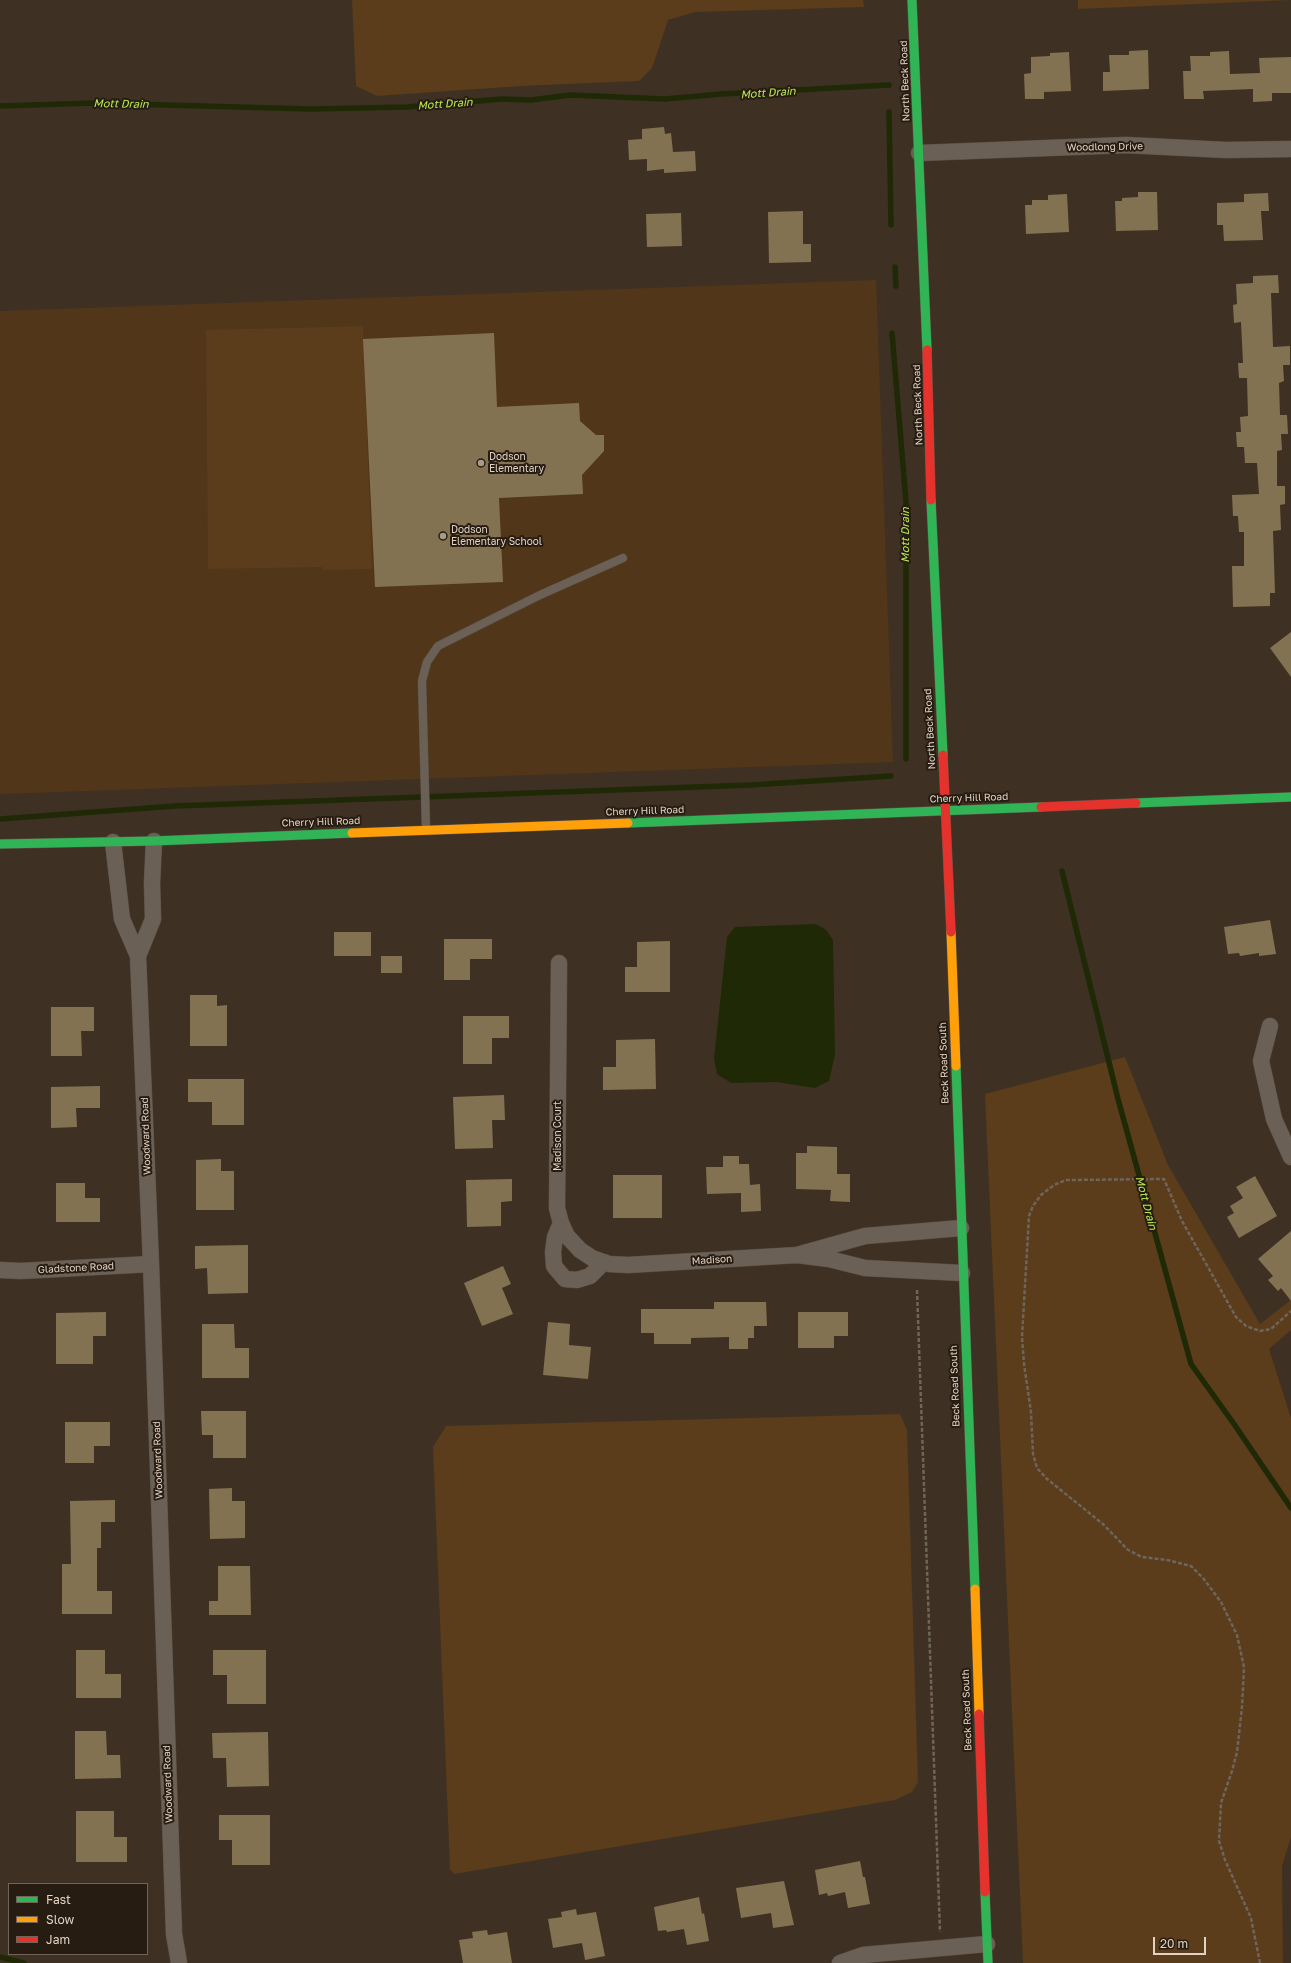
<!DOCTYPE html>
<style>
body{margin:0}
#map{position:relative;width:1291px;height:1963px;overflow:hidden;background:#3e3123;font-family:"Golos Text",sans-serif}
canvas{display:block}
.legend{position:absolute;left:8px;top:1883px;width:140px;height:72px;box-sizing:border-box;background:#271c11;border:1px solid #716559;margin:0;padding:5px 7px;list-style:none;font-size:12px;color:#e1d2c4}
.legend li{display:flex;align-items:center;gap:8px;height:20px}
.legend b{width:20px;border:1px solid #716559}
.scale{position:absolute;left:1153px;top:1937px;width:53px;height:18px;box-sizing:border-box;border:2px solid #e1d2c4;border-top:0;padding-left:5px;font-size:12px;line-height:14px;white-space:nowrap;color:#e1d2c4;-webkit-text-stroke:3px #271c11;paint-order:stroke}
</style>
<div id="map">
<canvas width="1291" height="1963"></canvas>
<ul class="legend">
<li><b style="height:5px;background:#30b455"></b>Fast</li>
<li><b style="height:5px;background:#ff9f0a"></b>Slow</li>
<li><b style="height:5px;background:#e5322d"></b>Jam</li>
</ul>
<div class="scale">20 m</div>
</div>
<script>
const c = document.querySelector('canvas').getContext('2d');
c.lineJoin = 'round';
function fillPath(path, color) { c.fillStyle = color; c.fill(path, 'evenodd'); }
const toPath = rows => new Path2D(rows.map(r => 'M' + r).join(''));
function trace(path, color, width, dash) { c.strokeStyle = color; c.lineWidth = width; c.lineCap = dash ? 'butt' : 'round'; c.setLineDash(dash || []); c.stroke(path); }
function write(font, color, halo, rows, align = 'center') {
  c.font = font + ' "Golos Text",sans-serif'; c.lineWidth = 4; c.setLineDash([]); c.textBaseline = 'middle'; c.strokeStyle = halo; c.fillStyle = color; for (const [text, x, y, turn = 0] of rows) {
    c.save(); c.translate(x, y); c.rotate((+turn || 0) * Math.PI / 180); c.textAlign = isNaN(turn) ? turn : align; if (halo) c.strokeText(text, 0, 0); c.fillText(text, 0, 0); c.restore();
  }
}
const built = toPath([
 [876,280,893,762,0,794,0,311]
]);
const green = toPath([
 [352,0,863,0,864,7,695,12,668,20,652,68,639,81,521,86,377,96,356,86],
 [1078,0,1291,0,1078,9],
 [363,326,372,569,323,570,322,567,208,569,206,330],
 [1125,1057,1168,1165,1260,1324,1291,1300,1291,1330,1269,1349,1291,1418,1291,1837,1282,1866,1283,1963,1023,1963,985,1094],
 [900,1414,907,1430,918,1782,912,1792,895,1800,454,1874,450,1869,433,1447,446,1426]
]);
const water = toPath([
 [816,924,826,930,833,940,835,1054,829,1081,815,1088,776,1082,731,1083,717,1074,714,1059,727,937,735,927]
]);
const stream = toPath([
 [0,106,93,103,311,109,407,107,502,99,531,100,570,95,665,99,721,94,889,85],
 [889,112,891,225],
 [895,267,896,286],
 [892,333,906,502,906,759],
 [0,819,175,806,751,785,891,776],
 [1062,871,1118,1099,1191,1364,1234,1424,1291,1508],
 [0,1957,24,1963]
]);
const building = toPath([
 [1148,50,1149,89,1103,91,1103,72,1110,72,1109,55,1129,55,1129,51],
 [1229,51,1230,74,1260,73,1259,58,1291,57,1291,93,1272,93,1272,101,1253,102,1253,89,1203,91,1204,99,1184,99,1183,71,1191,71,1190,56,1210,56,1210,52],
 [1069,52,1071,91,1044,92,1044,99,1025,99,1024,74,1031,73,1031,57,1050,56,1050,53],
 [664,127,665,134,671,133,673,152,695,151,696,171,664,173,664,169,647,171,647,159,629,160,628,140,642,139,642,129],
 [1138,192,1157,192,1158,230,1116,231,1115,201,1122,201,1122,198,1138,197],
 [1268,193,1269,211,1261,211,1263,240,1224,241,1223,225,1217,225,1217,203,1244,202,1244,194],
 [1067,194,1069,232,1026,234,1025,205,1032,205,1032,200,1048,200,1048,195],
 [803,211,803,244,811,244,811,262,769,263,768,212],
 [681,213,682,246,647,247,646,214],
 [1278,275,1279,293,1271,293,1273,347,1290,346,1290,365,1283,365,1284,381,1279,383,1280,415,1287,415,1288,434,1281,434,1282,450,1277,451,1277,486,1285,486,1285,504,1280,505,1281,530,1273,531,1275,593,1270,593,1270,606,1233,607,1232,566,1244,566,1244,532,1239,532,1238,516,1233,516,1232,495,1259,494,1257,463,1245,463,1244,447,1237,447,1236,432,1241,432,1240,417,1248,416,1247,378,1239,378,1238,363,1243,363,1241,322,1234,323,1233,305,1237,304,1236,284,1253,283,1253,276],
 [494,333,497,407,579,403,580,421,596,435,604,435,604,451,582,475,583,494,499,498,503,582,375,587,363,339],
 [1291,632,1291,677,1270,648],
 [1270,920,1276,954,1259,956,1259,953,1240,956,1239,953,1228,954,1224,927],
 [334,932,371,932,371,956,334,956],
 [444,939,492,939,492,959,470,959,470,980,444,980],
 [670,941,670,992,625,992,625,967,637,967,637,942],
 [381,956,402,956,402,973,381,973],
 [190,995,217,995,217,1006,227,1005,227,1046,190,1046],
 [51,1007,94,1007,94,1031,81,1031,82,1056,51,1056],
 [463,1016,509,1016,509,1038,492,1038,492,1064,463,1064],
 [655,1039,656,1089,603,1090,603,1067,616,1067,616,1040],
 [188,1079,244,1079,244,1125,212,1125,212,1102,188,1102],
 [100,1086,100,1108,76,1108,77,1127,51,1128,51,1087],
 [504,1095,505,1120,492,1120,493,1148,455,1149,453,1097],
 [807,1146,837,1147,837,1174,850,1174,850,1202,830,1201,831,1190,796,1189,796,1153,807,1153],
 [723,1156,739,1156,739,1164,749,1164,750,1185,760,1184,761,1211,741,1212,741,1193,707,1194,706,1167,723,1167],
 [221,1159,221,1171,234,1171,234,1210,196,1210,196,1160],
 [613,1175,662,1175,662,1218,613,1218],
 [1255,1176,1277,1216,1239,1238,1227,1217,1234,1213,1230,1206,1243,1198,1236,1187],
 [512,1179,512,1201,501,1202,501,1226,467,1227,466,1180],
 [56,1183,85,1183,85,1198,100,1198,100,1222,56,1222],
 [1291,1231,1291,1301,1281,1288,1278,1291,1268,1280,1273,1276,1258,1259],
 [248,1245,248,1293,208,1294,207,1268,195,1269,195,1246],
 [503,1266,511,1284,502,1288,513,1314,482,1326,464,1283],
 [714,1302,766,1302,767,1326,754,1326,754,1338,748,1338,748,1349,729,1349,729,1337,691,1338,691,1344,654,1344,654,1333,641,1333,641,1309,714,1309],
 [106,1312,106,1336,93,1336,93,1364,56,1364,56,1313],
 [798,1312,848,1312,848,1336,834,1336,834,1348,798,1348],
 [548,1322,570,1324,569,1345,591,1347,588,1379,543,1375],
 [202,1324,234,1324,235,1348,249,1348,249,1378,202,1378],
 [201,1411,246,1411,246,1458,213,1458,213,1435,202,1435],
 [65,1422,110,1422,110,1446,94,1446,94,1463,65,1463],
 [232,1488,232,1501,245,1501,245,1538,210,1539,209,1489],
 [115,1500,115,1522,101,1522,101,1548,97,1548,97,1591,112,1591,112,1614,62,1614,62,1564,71,1564,70,1501],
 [218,1566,250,1566,251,1615,209,1615,209,1601,218,1601],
 [76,1650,105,1650,105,1674,121,1674,121,1698,76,1698],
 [213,1650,266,1650,266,1704,227,1704,227,1675,213,1675],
 [75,1731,106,1731,107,1755,120,1755,121,1778,75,1779],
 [268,1732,269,1786,227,1787,226,1758,213,1758,212,1733],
 [76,1811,114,1811,114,1837,127,1837,127,1862,76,1862],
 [219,1815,270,1815,270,1865,232,1865,232,1840,219,1840],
 [860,1861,863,1877,865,1877,870,1904,848,1908,845,1892,828,1896,827,1893,819,1895,815,1870],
 [784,1881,794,1925,773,1928,771,1913,741,1918,736,1888],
 [699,1897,702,1914,704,1913,709,1941,687,1945,684,1929,667,1932,666,1930,658,1931,654,1907],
 [576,1909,577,1915,596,1912,605,1956,585,1960,582,1943,553,1948,548,1919,562,1917,561,1912],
 [487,1930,488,1935,507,1932,512,1963,463,1963,459,1940,473,1938,472,1932]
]);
const path = toPath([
 [917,1290,940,1932],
 [1260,1963,1251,1918,1225,1860,1219,1841,1221,1803,1232,1771,1237,1752,1242,1707,1244,1667,1237,1635,1221,1602,1203,1578,1191,1566,1167,1560,1142,1557,1128,1550,1103,1524,1047,1479,1037,1468,1033,1454,1031,1412,1024,1364,1022,1337,1029,1216,1033,1206,1041,1195,1054,1185,1066,1180,1164,1179,1182,1221,1236,1317,1246,1326,1260,1331,1271,1329,1291,1311]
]);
const lane = toPath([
 [426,829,422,681,427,662,438,646,540,595,623,558]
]);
const street = toPath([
 [919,153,1126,145,1226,150,1291,149],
 [113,842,122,919,138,956,151,1264,174,1934,179,1963],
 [138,956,153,919,152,883,154,841],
 [559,963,557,1208,561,1223,567,1236,580,1250,592,1258,609,1264,628,1265,797,1255],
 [1270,1026,1261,1061,1274,1119,1291,1157],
 [561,1223,555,1237,553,1252,554,1266,565,1279,577,1280,590,1276,604,1262],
 [961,1228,865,1236,797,1255,829,1259,865,1268,962,1273],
 [0,1270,21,1271,151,1264],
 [840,1963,863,1955,987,1944]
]);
const fast = toPath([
 [912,0,927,350],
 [931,500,943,755],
 [1136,803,1291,797],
 [628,823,1041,807],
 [0,844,154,841,352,833],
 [956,1066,975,1589],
 [985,1892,988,1963]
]);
const slow = toPath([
 [352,833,628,823],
 [951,932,956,1066],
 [975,1589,979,1714]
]);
const jam = toPath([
 [927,350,931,500],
 [943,755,951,932],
 [1041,807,1136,803],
 [979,1714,985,1892]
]);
const markers = [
 [481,463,4,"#a89a8c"],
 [443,536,4,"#a89a8c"]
];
const streetNames = [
 ["North Beck Road",905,81,-92],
 ["Woodlong Drive",1105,147,-1],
 ["North Beck Road",918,405,-92],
 ["North Beck Road",930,729,-93],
 ["Cherry Hill Road",969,798,-2],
 ["Cherry Hill Road",645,811,-2],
 ["Cherry Hill Road",321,822,-2],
 ["Beck Road South",944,1063,-92],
 ["Woodward Road",146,1136,-92],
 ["Madison Court",558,1136,-90],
 ["Madison",712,1260,-4],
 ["Gladstone Road",76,1268,-3],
 ["Beck Road South",955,1386,-92],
 ["Woodward Road",158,1460,-92],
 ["Beck Road South",967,1710,-92],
 ["Woodward Road",168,1784,-92]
];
const poiNames = [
 ["Dodson",489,457],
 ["Elementary",489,469],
 ["Dodson",451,530],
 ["Elementary School",451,542]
];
const waterNames = [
 ["Mott Drain",768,93,-4],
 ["Mott Drain",121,104,1],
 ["Mott Drain",445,104,-4],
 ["Mott Drain",906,535,-90],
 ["Mott Drain",1146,1203,75]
];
fillPath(built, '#523619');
fillPath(green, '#5b3c1b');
fillPath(water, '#1f2905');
trace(stream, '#1f2905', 5.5);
fillPath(building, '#837251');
trace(lane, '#594d41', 9);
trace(street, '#594d41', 17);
trace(fast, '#594d41', 10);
trace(slow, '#594d41', 10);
trace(jam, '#594d41', 10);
trace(path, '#6e655c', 2.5, [4, 2]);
trace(lane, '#6a6056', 8);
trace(street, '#6a6056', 16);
trace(fast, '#30b455', 9);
trace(slow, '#ff9f0a', 9);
trace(jam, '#e5322d', 9);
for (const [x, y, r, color] of markers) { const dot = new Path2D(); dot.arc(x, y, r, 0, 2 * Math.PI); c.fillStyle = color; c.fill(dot); trace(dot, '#271c11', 1.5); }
write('10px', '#e1d2c4', '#271c11', streetNames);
write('10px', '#e1d2c4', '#271c11', poiNames, 'left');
write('italic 11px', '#b9eb51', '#271c11', waterNames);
</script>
